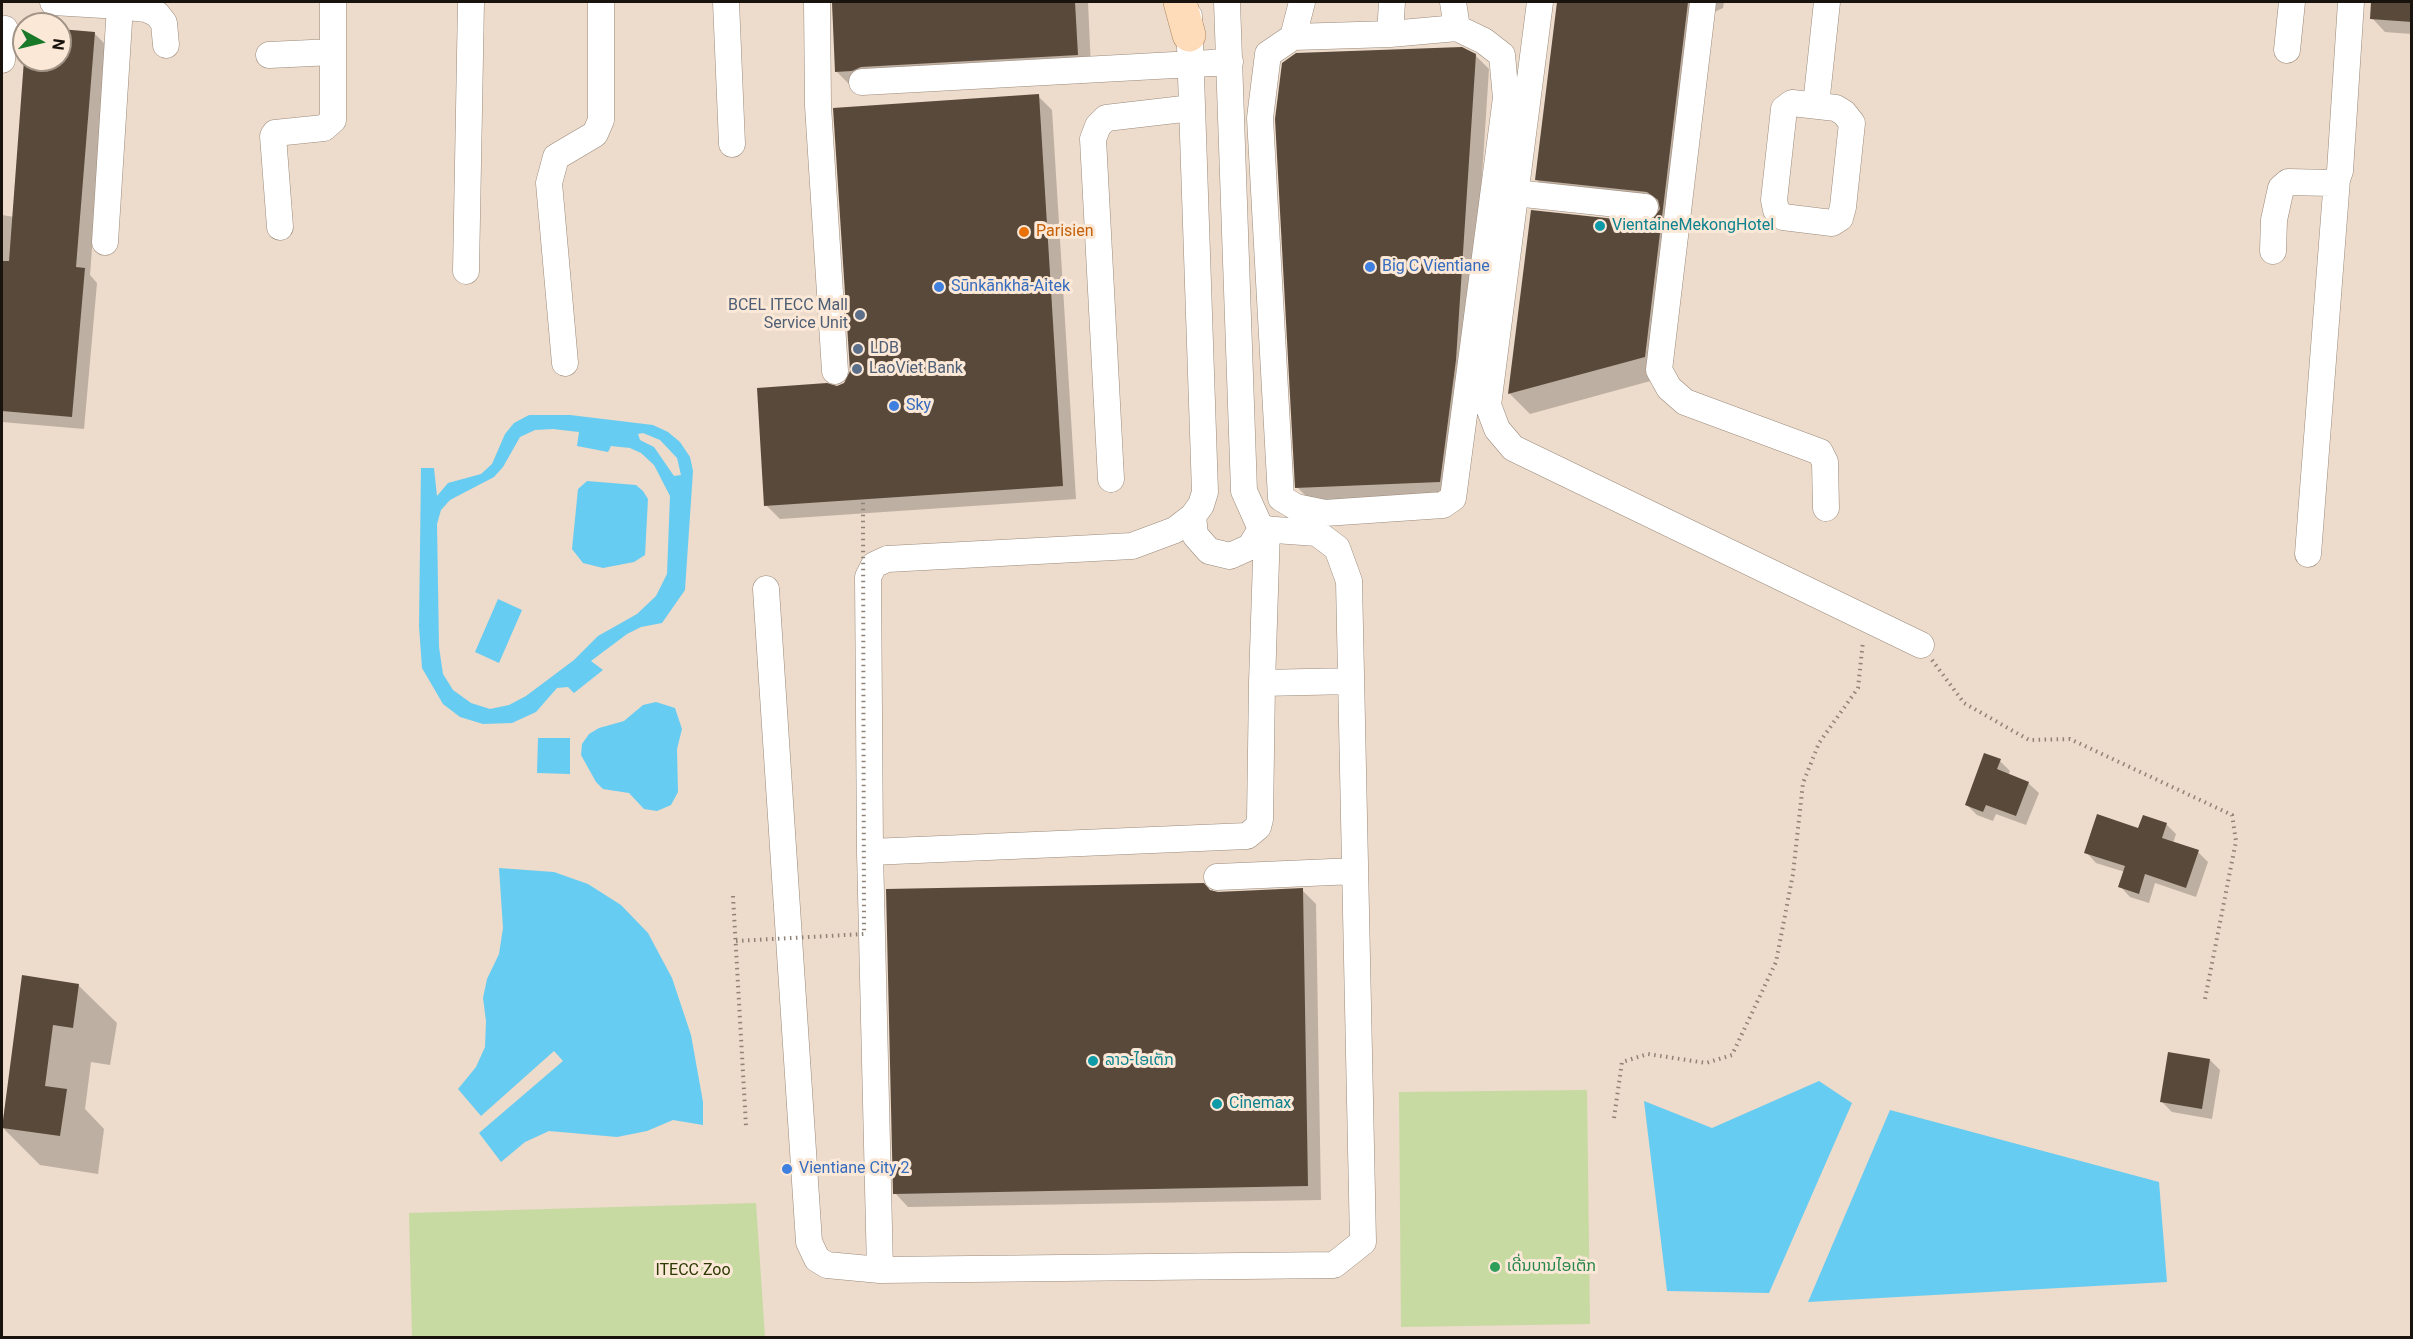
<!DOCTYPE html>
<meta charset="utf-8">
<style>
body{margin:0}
#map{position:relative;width:2413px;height:1339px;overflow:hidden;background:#eddbcb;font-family:Roboto,sans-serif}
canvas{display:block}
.frame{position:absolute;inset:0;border:3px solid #19130d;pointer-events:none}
.north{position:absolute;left:12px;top:12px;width:60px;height:60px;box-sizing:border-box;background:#fbe8d7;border:2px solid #a19386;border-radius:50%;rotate:98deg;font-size:16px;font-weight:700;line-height:24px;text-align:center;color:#19130d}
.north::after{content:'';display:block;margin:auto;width:21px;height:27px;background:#197929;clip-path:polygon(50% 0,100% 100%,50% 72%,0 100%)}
</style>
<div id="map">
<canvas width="2413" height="1339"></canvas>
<div class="frame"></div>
<div class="north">N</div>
</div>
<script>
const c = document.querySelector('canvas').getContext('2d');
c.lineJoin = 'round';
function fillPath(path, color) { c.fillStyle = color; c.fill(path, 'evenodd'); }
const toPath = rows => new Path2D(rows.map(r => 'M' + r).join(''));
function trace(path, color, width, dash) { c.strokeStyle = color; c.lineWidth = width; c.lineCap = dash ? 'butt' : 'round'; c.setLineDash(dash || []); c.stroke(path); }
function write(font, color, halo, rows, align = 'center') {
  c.font = font + ' Roboto,"Noto Sans Lao",sans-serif'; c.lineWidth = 6; c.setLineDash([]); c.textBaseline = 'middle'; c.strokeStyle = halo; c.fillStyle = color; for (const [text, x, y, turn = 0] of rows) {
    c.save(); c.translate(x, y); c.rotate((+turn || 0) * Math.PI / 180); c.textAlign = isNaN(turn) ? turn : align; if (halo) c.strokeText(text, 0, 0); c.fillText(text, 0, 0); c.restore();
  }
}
const green = toPath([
 [1587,1090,1590,1324,1401,1327,1399,1092],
 [756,1203,765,1337,412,1337,409,1213]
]);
const water = toPath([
 [529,415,570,415,653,425,668,432,680,442,690,457,693,471,685,590,662,623,641,627,627,634,591,661,603,670,574,693,568,687,557,688,536,712,512,723,483,724,460,717,443,704,422,668,419,626,421,468,434,468,437,496,448,483,481,474,492,464,505,434,514,423],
 [553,429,579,432,577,446,608,452,611,446,630,448,641,453,654,465,670,496,667,574,656,596,637,614,598,636,574,660,526,696,509,705,490,709,471,703,453,690,443,674,439,647,437,524,441,510,450,500,494,477,503,467,520,437,535,430],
 [643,433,660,440,677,458,681,475,674,476,654,447,640,440,638,434],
 [587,481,636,485,643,491,648,499,645,555,634,562,603,568,583,563,572,549,578,489],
 [498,599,522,610,499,663,475,652],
 [656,702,675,708,682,729,677,749,678,792,671,805,657,811,644,809,629,793,603,789,596,782,581,755,582,744,589,734,599,728,624,721,643,705],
 [538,738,570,738,570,774,537,773],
 [499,868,554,872,588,884,621,905,648,933,672,978,691,1035,703,1102,703,1125,673,1120,647,1131,617,1137,549,1131,525,1142,501,1162,479,1133,563,1061,554,1051,481,1116,458,1089,476,1067,485,1047,486,1021,483,998,487,979,499,954,503,928],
 [1819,1081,1852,1103,1769,1293,1667,1291,1644,1101,1712,1128],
 [1890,1110,2159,1182,2167,1282,1808,1302]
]);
const shadow = toPath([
 [832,2,1088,2,1091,68,850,85,836,71],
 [1559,2,1724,2,1723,8,1712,13,1665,377,1530,414,1510,394,1533,212,1643,223,1652,222,1660,211,1557,200,1537,180],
 [2373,2,2412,2,2412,34,2385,32,2372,18],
 [60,30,94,33,107,46,90,275,97,283,84,429,2,422,2,215,14,217,26,60,60,60],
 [1475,55,1489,69,1469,374,1453,495,1311,501,1297,487],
 [1038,96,1052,110,1076,499,780,519,766,505,837,387,845,384],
 [2000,761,2010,771,2008,775,2028,783,2039,793,2026,825,1996,814,1993,821,1977,815,1967,805],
 [2166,824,2176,834,2173,843,2198,852,2208,862,2196,897,2155,883,2149,903,2130,897,2120,886,2125,872,2096,863,2086,852,2139,830],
 [1302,890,1316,904,1321,1200,908,1207,895,1193,1210,892],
 [24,977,78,985,117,1023,110,1065,91,1062,85,1109,104,1129,98,1174,40,1165,2,1127],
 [2210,1060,2220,1070,2212,1119,2172,1112,2162,1102]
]);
const building = toPath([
 [832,2,1075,2,1078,55,861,67,852,71,835,72],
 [1557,2,1688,2,1645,357,1508,394,1531,210,1643,222,1652,220,1660,209,1658,200,1647,192,1535,180],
 [2371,2,2412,2,2412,22,2370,19],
 [60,29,95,32,76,267,85,268,72,417,2,411,2,261,9,261,24,60,60,60],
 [1462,47,1476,54,1456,360,1440,482,1295,488,1275,119,1282,63,1296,53],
 [1039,94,1063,486,764,506,757,388,827,383,837,386,844,383,850,371,833,108],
 [1984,753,2001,759,1997,769,2029,782,2016,816,1986,805,1983,812,1965,805],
 [2097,814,2138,828,2143,815,2167,823,2162,838,2199,850,2186,888,2145,874,2139,894,2118,887,2125,866,2084,853],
 [1204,883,1210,890,1218,892,1303,888,1308,1186,893,1194,886,889],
 [22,975,79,984,73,1028,53,1025,45,1086,67,1089,60,1136,2,1128],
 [2168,1052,2210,1059,2202,1109,2160,1102]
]);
const path = toPath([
 [1932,660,1964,703,2029,740,2070,739,2232,815,2236,841,2205,999],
 [733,896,746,1126],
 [1614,1118,1622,1062,1648,1054,1706,1063,1732,1055,1776,962,1793,874,1803,783,1819,743,1858,688,1863,641]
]);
const minor = toPath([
 [53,2,120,6,105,242],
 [726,2,732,144],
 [817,2,818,106,835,371],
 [1227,2,1244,491,1261,529],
 [1453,2,1457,28],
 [1540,2,1488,405,1497,429,1513,448,1921,645],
 [1703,2,1659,370,1669,388,1685,402,1820,452,1825,462,1826,508],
 [120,6,146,9,157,14,164,23,166,45],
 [1189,16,1205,492,1201,505,1193,516,1175,530,1132,546,887,559,874,565,868,577,870,852,880,1270,1334,1265,1363,1242,1349,581,1337,548,1317,533,1261,529],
 [1457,28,1484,41,1502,55,1506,98,1453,498,1443,505,1325,513,1296,507,1281,498,1260,118,1268,54,1293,37,1390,34,1457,28],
 [1390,34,1392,2],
 [1293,37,1302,2],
 [2287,50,2292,2],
 [269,55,333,52],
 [2,60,5,29],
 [862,82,1230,62],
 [1792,103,1836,108,1844,113,1852,123,1843,207,1840,218,1832,223,1783,217,1776,210,1774,200,1784,109,1792,103],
 [1816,105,1827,2],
 [1515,193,1645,207],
 [280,227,273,136,275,133,324,128,333,120,333,2],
 [2273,251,2274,220,2281,188,2288,182,2331,183,2337,179,2340,171,2351,2],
 [466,271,471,2],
 [565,363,549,183,556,157,595,134,601,120,601,2],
 [1111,479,1093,139,1098,126,1106,118,1192,108],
 [1193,516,1195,535,1209,551,1230,556,1250,547,1261,529],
 [2308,554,2337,179],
 [766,589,809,1242,817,1259,827,1265,880,1270],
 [1262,683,1267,529],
 [870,852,1247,836,1258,827,1260,819,1262,683,1351,681],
 [1217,877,1355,871]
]);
const major = toPath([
 [1180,2,1189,35]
]);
const pathBridge = toPath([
 [736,941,864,934,863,499]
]);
const markers = [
 [1600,226,6,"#0f9aa8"],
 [1024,232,6,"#e8710a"],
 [1370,267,6,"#3f7fe0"],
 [939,287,6,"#3f7fe0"],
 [860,315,6,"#5c6f8a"],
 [858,349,6,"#5c6f8a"],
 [857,369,6,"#5c6f8a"],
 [894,406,6,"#3f7fe0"],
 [1093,1061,6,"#0f9aa8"],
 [1217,1104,6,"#0f9aa8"],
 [787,1169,6,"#3f7fe0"],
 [1495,1267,6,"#2e9e5b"]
];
const cultureNames = [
 ["VientaineMekongHotel",1612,226],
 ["ລາວ-ໄອເຕັກ",1105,1061],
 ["Cinemax",1229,1104]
];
const foodNames = [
 ["Parisien",1036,232]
];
const shopNames = [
 ["Big C Vientiane",1382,267],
 ["Sūnkānkhā-Aitek",951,287],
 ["Sky",906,406],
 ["Vientiane City 2",799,1169]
];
const serviceNames = [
 ["BCEL ITECC Mall",848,306,"right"],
 ["Service Unit",848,324,"right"],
 ["LDB",870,349],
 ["LaoViet Bank",869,369]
];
const leisureNames = [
 ["ເດີ່ນບານໄອເຕັກ",1507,1267]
];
const parkNames = [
 ["ITECC Zoo",693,1271]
];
fillPath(green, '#c6daa2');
fillPath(water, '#67ccf1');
fillPath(shadow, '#0003');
fillPath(building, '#58493b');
trace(minor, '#9a8a7a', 27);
trace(major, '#ad8660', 34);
trace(path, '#8f8377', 4, [1.5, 4.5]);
trace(minor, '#fff', 26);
trace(major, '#fedcba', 33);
trace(pathBridge, '#8f8377', 4, [1.5, 4.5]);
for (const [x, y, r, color] of markers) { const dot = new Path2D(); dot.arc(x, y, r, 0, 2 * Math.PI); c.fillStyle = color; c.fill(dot); trace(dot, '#fbe8d7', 2); }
write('16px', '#0d838f', '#fbe8d7', cultureNames, 'left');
write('16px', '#c56008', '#fbe8d7', foodNames, 'left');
write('16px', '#366cbe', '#fbe8d7', shopNames, 'left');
write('16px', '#4e5e75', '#fbe8d7', serviceNames, 'left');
write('16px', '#27864d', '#fbe8d7', leisureNames, 'left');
write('16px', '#2b3a00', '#fbe8d7', parkNames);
</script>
